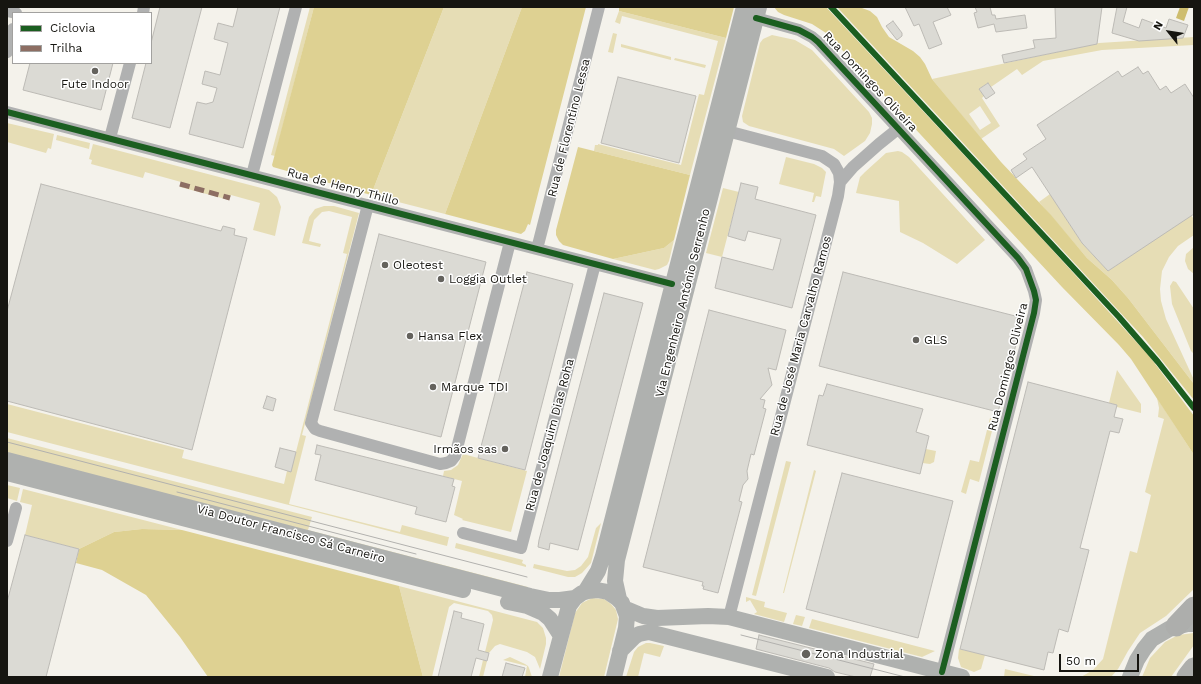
<!DOCTYPE html>
<meta charset="utf-8">
<style>
body{margin:0}
#map{position:relative;width:1201px;height:684px;overflow:hidden;background:#f4f2eb;font-family:"Work Sans",sans-serif}
canvas{display:block}
.frame{position:absolute;inset:0;border:8px solid #161510;pointer-events:none}
.legend{position:absolute;left:12px;top:12px;width:140px;height:52px;box-sizing:border-box;background:#fff;border:1px solid #a2a19f;margin:0;padding:5px 7px;list-style:none;font-size:12px;color:#161510}
.legend li{display:flex;align-items:center;gap:8px;height:20px}
.legend b{width:20px;border:1px solid #a2a19f}
.north{position:absolute;left:1149px;top:12px;width:40px;height:40px;-webkit-text-stroke:3px #fff;paint-order:stroke;rotate:300deg;font-size:11px;font-weight:700;line-height:16px;text-align:center;color:#161510}
.north::after{content:'';display:block;margin:auto;width:14px;height:18px;background:#161510;clip-path:polygon(50% 0,100% 100%,50% 72%,0 100%)}
.scale{position:absolute;left:1059px;top:654px;width:80px;height:18px;box-sizing:border-box;border:2px solid #161510;border-top:0;padding-left:5px;font-size:12px;line-height:14px;white-space:nowrap;color:#161510;-webkit-text-stroke:3px #fff;paint-order:stroke}
</style>
<div id="map">
<canvas width="1201" height="684"></canvas>
<div class="frame"></div>
<ul class="legend">
<li><b style="height:5px;background:#1b5e20"></b>Ciclovia</li>
<li><b style="height:5px;background:#8d6e63"></b>Trilha</li>
</ul>
<div class="north">N</div>
<div class="scale">50 m</div>
</div>
<script>
const c = document.querySelector('canvas').getContext('2d');
c.lineJoin = 'round';
function fillPath(path, color) { c.fillStyle = color; c.fill(path, 'evenodd'); }
const toPath = rows => new Path2D(rows.map(r => 'M' + r).join(''));
function trace(path, color, width, dash) { c.strokeStyle = color; c.lineWidth = width; c.lineCap = dash ? 'butt' : 'round'; c.setLineDash(dash || []); c.stroke(path); }
function write(font, color, halo, rows, align = 'center') {
  c.font = font + ' "Work Sans",sans-serif'; c.lineWidth = 3; c.setLineDash([]); c.textBaseline = 'middle'; c.strokeStyle = halo; c.fillStyle = color; for (const [text, x, y, turn = 0] of rows) {
    c.save(); c.translate(x, y); c.rotate((+turn || 0) * Math.PI / 180); c.textAlign = isNaN(turn) ? turn : align; if (halo) c.strokeText(text, 0, 0); c.fillText(text, 0, 0); c.restore();
  }
}
const green = toPath([
 [310,7,314,7,275,156,271,155],
 [444,7,522,7,445,214,371,195],
 [619,11,726,38,690,175,594,151,595,145,598,145,598,144,681,165,699,94,704,95,718,41,622,16,620,24,615,22],
 [613,33,617,34,613,53,608,52],
 [772,35,795,40,812,50,869,112,872,118,872,124,870,133,865,141,844,156,834,149,749,126,743,122,742,116,760,43,763,39],
 [1194,37,1194,45,1102,50,1043,61,1022,75,1017,69,991,87,988,83,979,89,984,96,982,98,1000,126,981,139,932,79,1099,43],
 [980,106,991,123,980,130,969,114],
 [621,44,671,57,671,60,621,47],
 [675,58,706,65,705,68,674,60],
 [7,123,54,134,51,149,48,148,46,153,7,142],
 [57,135,90,143,89,149,56,140],
 [93,144,269,190,277,197,281,207,275,236,253,230,260,203,231,195,229,200,180,187,181,182,145,172,143,178,91,164,92,160,89,159],
 [898,151,902,152,909,157,985,240,957,264,923,243,900,232,899,201,856,193,860,177,865,172,886,153],
 [786,157,814,164,822,168,826,172,821,197,816,196,814,202,812,202,814,193,779,184],
 [723,188,739,192,722,257,706,253],
 [1050,194,1082,243,1108,271,1191,215,1193,218,1194,217,1194,235,1178,246,1169,257,1162,271,1160,289,1161,301,1166,319,1194,380,1194,384,1128,298,1112,280,1087,258,1039,202],
 [324,206,334,206,359,213,302,435,306,436,289,504,400,532,402,525,448,537,449,537,447,546,7,432,7,404,184,450,182,458,284,484,287,471,291,471,347,254,343,253,352,217,329,211,322,212,314,220,309,241,321,244,320,247,302,243,309,217,315,209],
 [674,240,669,261,667,265,659,269,655,270,613,259,664,248],
 [1194,247,1194,274,1188,269,1185,261,1186,254],
 [1173,281,1176,282,1194,309,1194,354,1191,351,1172,304,1170,286],
 [1117,370,1141,404,1141,413,1117,407,1117,405,1109,403],
 [1157,398,1194,455,1194,589,1166,616,1140,633,1128,651,1118,669,1111,677,1081,677,1093,670,1103,659,1130,551,1137,553,1151,495,1145,492,1164,419,1158,417,1159,408],
 [990,418,995,419,979,482,970,479,966,494,961,492,970,460,979,462],
 [7,438,312,517,308,530,528,587,527,589,7,455],
 [926,449,936,451,934,462,930,464,922,463],
 [463,454,527,471,511,532,462,520,463,519,454,515,462,481,443,476,444,471,451,470,458,465],
 [786,461,791,462,756,596,752,595],
 [814,470,816,471,784,593,783,593],
 [7,485,20,488,17,501,7,498],
 [23,489,182,530,142,529,114,532,79,549,25,535,32,505,20,502],
 [601,523,591,563,582,573,575,577,568,577,533,568,534,564,567,571,575,570,581,566,588,557,596,528],
 [456,543,523,560,522,563,526,565,526,567,455,548],
 [399,586,537,622,543,628,546,638,546,644,540,669,535,657,527,652,500,644,495,646,489,653,485,652,493,620,492,615,488,611,454,603,449,607,432,677,423,677],
 [746,597,765,602,764,607,787,613,784,622,754,614,757,612,750,600,746,602],
 [592,598,604,599,611,604,616,610,618,619,604,677,559,677,575,613,582,603],
 [796,615,805,617,802,626,793,624],
 [812,619,935,651,922,657,809,628],
 [1194,633,1194,645,1171,677,1142,677,1150,658,1165,642,1178,635],
 [646,643,650,643,664,646,660,657,644,653,638,677,626,677,634,652,638,647],
 [959,649,985,655,981,669,974,672,961,667,958,658],
 [510,657,525,664,528,666,529,668,532,677,525,677,527,666,503,660],
 [483,660,487,661,483,677,479,677],
 [1005,669,1038,677,1004,677]
]);
const forest = toPath([
 [314,7,444,7,371,195,273,167,272,165],
 [522,7,586,7,530,225,528,224,525,231,521,234,445,214],
 [619,7,734,7,726,38,619,11],
 [774,7,826,7,1046,243,1150,357,1194,416,1194,455,1131,359,1119,345,1062,287,831,38,826,33,812,24,784,15,778,12],
 [837,7,862,8,870,11,877,17,882,27,889,37,913,51,920,57,925,64,932,79,1001,162,1051,215,1087,258,1112,280,1128,298,1194,384,1194,400,1143,337],
 [578,147,690,175,674,240,664,248,613,259,563,245,559,241,556,235,556,230],
 [142,529,182,530,399,586,423,677,208,677,180,637,146,595,102,570,76,563,79,549,114,532]
]);
const water = toPath([
 [1180,7,1189,7,1184,21,1176,18]
]);
const building = toPath([
 [160,7,202,7,170,128,132,118,146,63,151,63,151,43,160,7],
 [238,7,280,7,243,148,189,134,197,102,206,104,213,102,217,88,202,84,205,71,220,75,228,43,214,39,218,23,233,27,238,7],
 [905,7,947,7,951,15,933,22,942,44,929,49,919,24,914,26,905,7],
 [975,7,990,7,992,15,995,15,996,19,1025,15,1027,28,996,32,994,24,978,28,974,13,977,12,975,7],
 [1055,7,1102,7,1097,44,1004,63,1002,55,1035,48,1033,40,1056,38,1055,7],
 [1117,7,1127,7,1123,22,1139,28,1142,19,1166,28,1169,19,1188,25,1183,38,1139,41,1112,33,1117,7],
 [893,21,902,33,902,36,897,40,886,26,893,21],
 [30,63,113,63,101,110,23,90,30,63],
 [1138,67,1143,74,1148,71,1160,90,1166,86,1171,93,1185,84,1194,98,1194,214,1108,271,1082,243,1032,167,1016,178,1011,170,1027,159,1023,154,1046,139,1037,125,1118,71,1122,77,1138,67],
 [618,77,696,96,679,163,601,143,618,77],
 [988,83,995,93,986,99,979,89,988,83],
 [741,183,758,187,755,199,816,215,792,308,715,288,722,257,773,270,781,239,748,231,745,241,728,236,741,183],
 [41,184,221,231,223,226,235,229,234,235,247,238,192,450,7,401,7,311,41,184],
 [379,234,486,262,441,437,334,410,379,234],
 [527,272,573,284,525,470,478,458,527,272],
 [843,272,1023,318,998,412,819,366,843,272],
 [604,293,643,303,578,550,550,543,549,550,538,547,539,540,604,293],
 [709,310,786,330,776,370,768,368,772,385,760,399,765,400,763,408,766,409,754,455,751,454,747,471,748,479,743,485,739,501,742,502,718,593,703,589,704,586,702,586,703,582,643,567,709,310],
 [1028,382,1117,405,1114,417,1123,419,1119,433,1110,431,1080,548,1089,550,1068,632,1059,629,1053,653,1048,652,1044,670,960,649,1028,382],
 [827,384,923,409,916,432,929,436,920,474,807,445,819,395,823,396,827,384],
 [267,396,276,399,273,411,263,408,267,396],
 [317,445,454,479,452,486,455,487,446,522,415,514,417,507,315,480,321,455,315,454,317,445],
 [280,448,296,452,291,472,275,467,280,448],
 [842,473,953,501,918,638,806,609,842,473],
 [25,535,79,549,46,677,7,677,7,602,25,535],
 [454,611,462,613,461,618,484,624,478,650,489,653,487,661,476,658,471,677,438,677,454,611],
 [759,635,874,664,870,677,856,677,835,672,829,668,756,649,759,635],
 [506,663,525,668,522,677,502,677,506,663]
]);
const street = toPath([
 [7,11,16,13],
 [143,13,144,7],
 [756,18,799,30,812,37,818,42,1018,258,1026,269,1034,291,1036,300,1034,313,942,672],
 [7,52,13,29],
 [7,112,672,284],
 [727,131,822,156,834,164,839,173,840,182,838,196,729,617],
 [110,138,130,63],
 [252,175,296,7],
 [840,182,853,167,879,144,899,128],
 [368,205,311,423,315,429,320,431,440,464,446,463,451,461,455,456,510,242],
 [537,249,599,7],
 [463,533,521,548,595,264],
 [7,541,16,508]
]);
const secondary = toPath([
 [7,460,530,596,549,600,560,600,575,598],
 [7,473,463,590],
 [585,592,598,571,603,556,744,7],
 [619,599,615,581,617,560,759,7],
 [508,602,527,606,543,613,550,619,561,636],
 [624,608,643,616,657,618,708,616,729,617,962,677],
 [620,651,634,637,639,634,649,632,827,677],
 [550,677,569,606,575,598,582,593,588,591,597,590,608,592,617,598,622,603,627,616,626,628,614,677],
 [1130,677,1137,660,1144,649,1152,639,1169,629,1187,624,1194,624]
]);
const highway = toPath([
 [1176,626,1194,607],
 [1187,677,1194,668]
]);
const tram = toPath([
 [7,442,527,577],
 [177,492,416,554],
 [741,635,905,677]
]);
const quiet = toPath([
 [180,184,230,198]
]);
const cycleway = toPath([
 [831,7,1119,317,1158,362,1194,408],
 [756,18,799,30,812,37,818,42,1018,258,1026,269,1034,291,1036,300,1034,313,942,672],
 [7,112,672,284]
]);
const markers = [
 [95,71,4,"#64625d"],
 [385,265,4,"#64625d"],
 [441,279,4,"#64625d"],
 [410,336,4,"#64625d"],
 [916,340,4,"#64625d"],
 [433,387,4,"#64625d"],
 [505,449,4,"#64625d"],
 [806,654,5,"#64625d"]
];
const streetNames = [
 ["Rua Domingos Oliveira",870,82,47],
 ["Rua de Florentino Lessa",569,128,-76],
 ["Rua de Henry Thillo",343,187,15],
 ["Via Engenheiro António Serrenho",683,303,-76],
 ["Rua de José Maria Carvalho Ramos",801,336,-75],
 ["Rua Domingos Oliveira",1008,367,-76],
 ["Rua de Joaquim Dias Roha",550,435,-75],
 ["Via Doutor Francisco Sá Carneiro",291,534,15]
];
const poiNames = [
 ["Fute Indoor",95,84,"center"],
 ["Oleotest",393,265],
 ["Loggia Outlet",449,279],
 ["Hansa Flex",418,336],
 ["GLS",924,340],
 ["Marque TDI",441,387],
 ["Irmãos sas",497,449,"right"],
 ["Zona Industrial",815,654]
];
fillPath(green, '#e6ddb5');
fillPath(forest, '#ded192');
fillPath(water, '#cebd6e');
fillPath(building, '#dbdad4');
trace(building, '#bcbab5', 1);
trace(street, '#b0b1b1', 12);
trace(secondary, '#afb1af', 16);
trace(highway, '#adaeac', 21);
trace(tram, '#b2b1ae', 1);
trace(quiet, '#8d6e63', 5, [10, 5]);
trace(cycleway, '#1b5e20', 6);
for (const [x, y, r, color] of markers) { const dot = new Path2D(); dot.arc(x, y, r, 0, 2 * Math.PI); c.fillStyle = color; c.fill(dot); trace(dot, '#fff', 1.5); }
write('12px', '#161510', '#fff', streetNames);
write('12px', '#161510', '#fff', poiNames, 'left');
</script>
